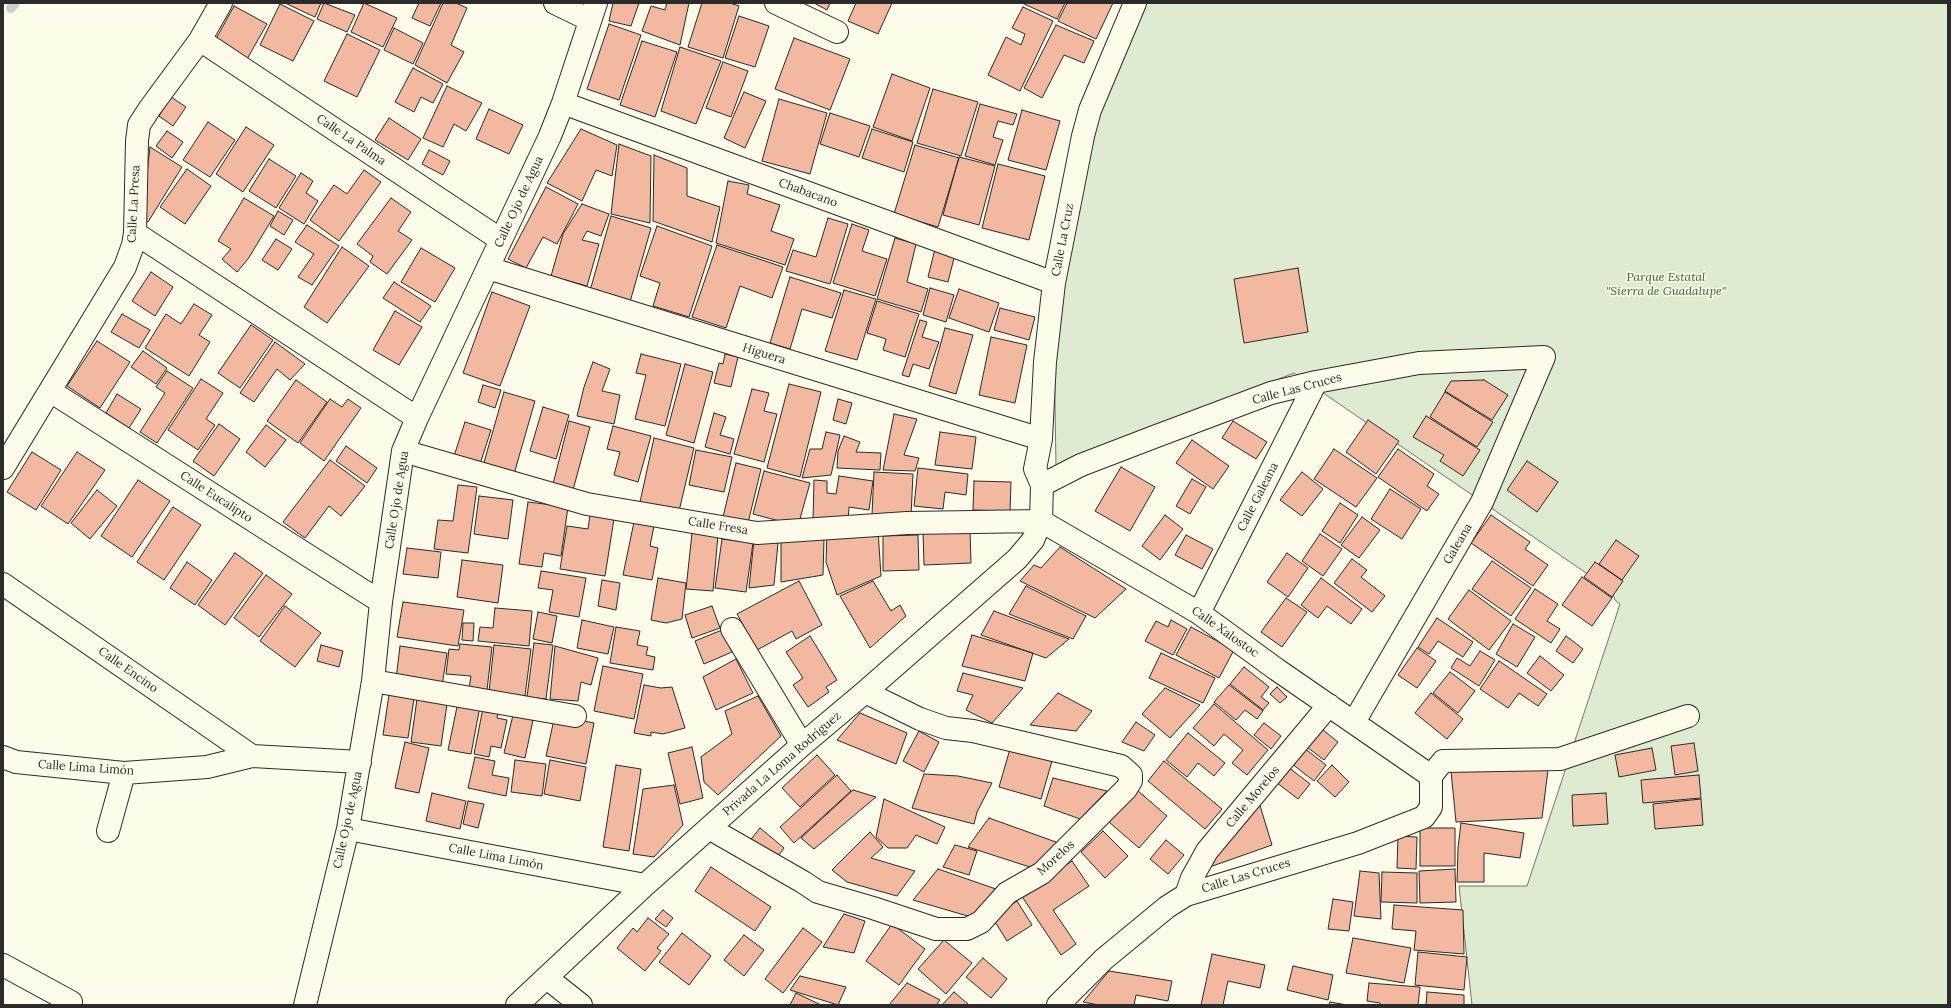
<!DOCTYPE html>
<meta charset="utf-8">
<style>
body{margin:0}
#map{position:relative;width:1951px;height:1008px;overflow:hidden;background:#fdfbea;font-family:Lora,serif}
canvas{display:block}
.frame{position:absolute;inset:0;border:4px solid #2b2b2b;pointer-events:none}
</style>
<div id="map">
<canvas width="1951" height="1008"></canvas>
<div class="frame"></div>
</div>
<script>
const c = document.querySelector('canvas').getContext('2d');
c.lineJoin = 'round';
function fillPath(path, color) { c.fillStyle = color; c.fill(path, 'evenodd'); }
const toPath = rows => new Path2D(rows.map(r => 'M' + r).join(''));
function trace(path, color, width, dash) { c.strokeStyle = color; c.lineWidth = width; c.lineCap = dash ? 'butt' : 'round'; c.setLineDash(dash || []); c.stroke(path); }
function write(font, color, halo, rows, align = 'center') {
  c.font = font + ' Lora,serif'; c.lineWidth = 3; c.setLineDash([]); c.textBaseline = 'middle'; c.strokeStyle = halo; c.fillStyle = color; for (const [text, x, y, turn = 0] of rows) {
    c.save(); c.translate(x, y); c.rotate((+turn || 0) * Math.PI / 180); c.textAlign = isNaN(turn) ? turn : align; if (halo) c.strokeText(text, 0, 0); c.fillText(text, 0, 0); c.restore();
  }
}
const green = toPath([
 [1142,3,1948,3,1948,1005,1472,1005,1459,886,1527,886,1620,604,1615,600,1611,590,1294,373,1056,467,1054,344,1090,132,1142,3]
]);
const stream = toPath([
 [11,8,15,3]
]);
const building = toPath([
 [285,3,321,3,315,17,285,3],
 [324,3,355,15,347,32,317,19,324,3],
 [364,3,397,18,383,47,351,32,364,3],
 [419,3,441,3,430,26,412,18,419,3],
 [443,3,456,3,467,8,451,45,464,52,447,83,415,65,443,3],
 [613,3,639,3,631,26,609,21,613,3],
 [667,3,689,3,680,45,642,31,651,6,665,10,667,3],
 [702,3,730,3,739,6,723,58,688,47,702,3],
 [814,3,830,3,827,10,814,3],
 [856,3,892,3,878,34,848,21,856,3],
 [1022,3,1065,3,1057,19,1022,3],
 [1067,3,1113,3,1096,39,1058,21,1067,3],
 [280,4,314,21,293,61,260,45,280,4],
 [234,6,267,24,247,59,215,41,234,6],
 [1023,7,1053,21,1020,91,988,75,1006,37,1021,45,1025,34,1012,28,1023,7],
 [739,16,769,26,755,67,725,58,739,16],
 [609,24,641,35,619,100,587,89,609,24],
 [1056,25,1094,41,1084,63,1064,55,1042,98,1024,88,1056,25],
 [394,28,423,43,413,64,384,50,394,28],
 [347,34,380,50,357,97,324,81,347,34],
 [794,38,850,59,830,110,775,89,794,38],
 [642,41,677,52,655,117,620,105,642,41],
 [680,47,721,61,696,124,661,111,680,47],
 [723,62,748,71,731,117,706,108,723,62],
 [413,68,443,84,433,103,421,97,414,112,395,102,413,68],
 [892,74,930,88,912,141,873,127,892,74],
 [447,86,482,103,466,131,454,124,443,147,423,138,447,86],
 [933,89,978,102,961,156,917,143,933,89],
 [744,92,766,101,745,148,724,138,744,92],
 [171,97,186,107,173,126,159,116,171,97],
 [779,99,827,113,810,174,762,161,779,99],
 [980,104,1017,114,1013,125,998,121,993,137,1003,140,995,165,965,156,980,104],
 [489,109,523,125,509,154,476,139,489,109],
 [1022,110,1060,121,1046,170,1008,160,1022,110],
 [830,113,870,126,859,157,820,144,830,113],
 [389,118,421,139,408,160,375,140,389,118],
 [208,122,235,140,210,177,183,160,208,122],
 [246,127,274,145,243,192,216,174,246,127],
 [581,129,617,145,612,176,596,170,582,201,547,183,581,129],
 [872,129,913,142,904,172,862,158,872,129],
 [167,131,183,142,172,158,156,146,167,131],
 [619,144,651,156,650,223,611,214,619,144],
 [915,145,959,158,938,227,894,214,915,145],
 [150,147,182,167,148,222,142,217,150,147],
 [429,150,450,161,443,175,422,164,429,150],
 [654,155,687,168,687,196,720,207,712,242,653,221,654,155],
 [959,157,995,166,979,225,943,215,959,157],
 [269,159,296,176,276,208,249,191,269,159],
 [998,164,1045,176,1029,240,982,228,998,164],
 [187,169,211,186,185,224,160,207,187,169],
 [364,170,381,182,339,241,310,220,334,185,347,194,364,170],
 [301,173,313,181,306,193,318,201,304,224,279,208,301,173],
 [728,181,749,185,747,194,780,205,771,231,794,239,785,265,716,243,728,181],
 [546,187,578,204,557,244,543,237,526,268,508,259,546,187],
 [244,198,274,216,248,259,237,272,222,259,231,249,218,241,244,198],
 [391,198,411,212,398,231,412,240,387,274,370,262,373,256,357,244,391,198],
 [582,204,609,214,601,236,587,231,582,240,599,244,587,286,551,276,563,234,582,204],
 [278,211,293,220,284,235,270,226,278,211],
 [611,216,651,228,630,302,590,291,611,216],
 [828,218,848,224,830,284,786,271,793,250,816,257,828,218],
 [852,224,869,230,862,251,887,259,875,296,833,283,852,224],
 [307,225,339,246,312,285,298,277,314,254,295,242,307,225],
 [657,226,712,246,689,317,653,306,660,283,640,276,657,226],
 [895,238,916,244,907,282,928,289,921,312,877,299,895,238],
 [276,239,292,249,278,270,262,260,276,239],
 [717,245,783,267,772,298,740,286,726,328,692,317,717,245],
 [936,245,956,250,948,282,928,277,936,245],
 [342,247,369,266,327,323,304,307,342,247],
 [421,248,455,268,435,302,401,282,421,248],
 [1298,268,1308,332,1244,343,1234,279,1298,268],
 [151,272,173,287,155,316,132,301,151,272],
 [790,277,841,293,832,318,802,309,790,349,770,343,790,277],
 [394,282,431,306,420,322,383,298,394,282],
 [930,288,954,295,946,322,923,315,930,288],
 [959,289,999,303,989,332,949,318,959,289],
 [844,290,876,299,857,360,825,351,844,290],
 [492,292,530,306,500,386,463,373,492,292],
 [877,301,919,314,905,357,883,350,886,339,867,333,877,301],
 [194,304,212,315,199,335,210,342,189,376,145,348,166,314,181,324,194,304],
 [1000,308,1035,317,1029,340,994,330,1000,308],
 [395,311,422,327,399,365,373,350,395,311],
 [122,314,150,330,139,348,111,332,122,314],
 [920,320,927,322,922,337,939,342,929,369,913,364,909,377,902,375,920,320],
 [251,325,273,340,240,388,218,373,251,325],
 [945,328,973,335,956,394,929,386,945,328],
 [991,337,1027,345,1015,403,979,395,991,337],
 [97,341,130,362,100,408,67,386,97,341],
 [275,342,305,364,290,380,277,369,254,402,240,393,275,342],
 [143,351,167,368,156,384,131,367,143,351],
 [641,354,681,364,665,426,635,419,646,375,636,373,641,354],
 [725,354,738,357,731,387,714,383,719,363,723,364,725,354],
 [593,362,610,369,602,391,620,395,614,424,577,416,584,387,593,362],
 [685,364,713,372,694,443,666,435,685,364],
 [167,371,193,388,157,443,140,432,165,393,156,387,167,371],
 [201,379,223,393,206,419,215,425,198,450,168,430,201,379],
 [296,380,327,402,298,443,267,421,296,380],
 [1484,380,1508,395,1492,420,1445,391,1451,381,1484,380],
 [789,384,821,392,800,477,767,468,789,384],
 [483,385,501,390,495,408,478,402,483,385],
 [752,389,769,393,764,411,777,414,764,462,734,454,752,389],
 [504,392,535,401,514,474,483,466,504,392],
 [1445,392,1493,422,1477,447,1430,417,1445,392],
 [117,394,141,409,129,428,106,413,117,394],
 [330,399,342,407,348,399,361,408,324,461,300,443,330,399],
 [838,399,852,403,846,424,833,420,838,399],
 [543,407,569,415,556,459,530,451,543,407],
 [714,413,726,417,720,435,734,439,730,454,705,447,714,413],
 [894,414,917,419,904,455,919,458,915,471,883,470,894,414],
 [1426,416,1480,450,1463,476,1440,461,1444,455,1413,437,1426,416],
 [1368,420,1399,441,1376,474,1346,452,1368,420],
 [569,421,590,427,573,490,553,484,569,421],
 [1233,421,1267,442,1256,459,1222,438,1233,421],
 [465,422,491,430,480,464,454,456,465,422],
 [219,424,240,439,214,476,193,461,219,424],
 [266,425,286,440,265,467,246,452,266,425],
 [613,426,651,436,638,482,614,475,620,452,607,449,613,426],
 [826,432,840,435,831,475,802,478,810,449,822,449,826,432],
 [940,432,976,437,972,469,935,465,940,432],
 [844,436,860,442,856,452,881,453,880,470,837,468,838,451,844,436],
 [654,438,694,448,679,511,640,502,654,438],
 [1192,440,1229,466,1213,489,1176,463,1192,440],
 [346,446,377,468,367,483,336,461,346,446],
 [1334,449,1377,478,1356,507,1314,479,1334,449],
 [1398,449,1434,474,1427,486,1439,494,1427,511,1378,477,1398,449],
 [696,450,732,457,724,492,689,485,696,450],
 [32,452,61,470,36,510,7,492,32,452],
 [77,452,105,470,68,524,41,506,77,452],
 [330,460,365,486,341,516,329,506,305,538,283,522,330,460],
 [1527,461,1558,482,1537,512,1507,490,1527,461],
 [736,463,761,469,748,523,723,517,736,463],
 [1121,467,1155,487,1130,531,1095,511,1121,467],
 [918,468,968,474,966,495,945,492,943,509,914,506,918,468],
 [764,471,810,483,798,526,753,514,764,471],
 [874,472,913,474,911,516,872,515,874,472],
 [1302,472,1323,489,1302,516,1280,500,1302,472],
 [839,476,873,481,869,510,849,507,848,523,813,522,814,480,827,481,827,493,836,494,839,476],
 [1192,479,1206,487,1190,514,1176,506,1192,479],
 [138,480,170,501,132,557,101,536,138,480],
 [974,481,1011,482,1010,511,973,510,974,481],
 [458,485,477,487,468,553,434,549,438,520,453,521,458,485],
 [1390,489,1421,509,1402,539,1371,519,1390,489],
 [97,490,117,506,90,539,71,523,97,490],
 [479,496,513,500,508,539,474,534,479,496],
 [528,502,568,507,561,556,544,553,542,567,519,564,528,502],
 [1340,503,1358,515,1340,543,1322,531,1340,503],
 [173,507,201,525,164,580,137,562,173,507],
 [590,515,614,519,605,576,560,569,567,526,588,529,590,515],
 [1165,515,1183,529,1160,560,1142,546,1165,515],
 [1491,515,1530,542,1525,549,1548,565,1533,586,1471,543,1491,515],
 [1362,517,1380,530,1359,558,1341,545,1362,517],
 [634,522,654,526,650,546,658,548,652,580,623,575,634,522],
 [878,530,881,576,837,595,826,562,827,532,878,530],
 [970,530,971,563,924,565,923,532,970,530],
 [692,533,718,535,713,591,686,589,692,533],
 [1320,534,1342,549,1323,576,1302,561,1320,534],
 [918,535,919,570,883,571,883,536,918,535],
 [1186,535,1213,549,1202,569,1175,555,1186,535],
 [722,539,753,543,746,592,715,588,722,539],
 [824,539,823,575,781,582,781,542,824,539],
 [754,540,778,543,774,585,749,588,754,540],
 [1616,540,1639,556,1622,580,1599,564,1616,540],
 [1060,547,1126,589,1095,618,1020,581,1034,565,1041,568,1060,547],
 [407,548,441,552,438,578,403,574,407,548],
 [235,553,263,573,225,625,198,605,235,553],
 [1287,553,1308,568,1288,597,1267,582,1287,553],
 [1352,559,1367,570,1361,577,1385,596,1372,612,1334,583,1352,559],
 [462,560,503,565,498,603,457,597,462,560],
 [1492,561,1531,588,1511,616,1472,589,1492,561],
 [187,562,212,580,195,605,170,588,187,562],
 [1595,562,1623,581,1612,597,1584,577,1595,562],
 [541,571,586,578,579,617,549,612,553,590,538,588,541,571],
 [266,575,292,594,259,637,234,618,266,575],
 [1582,577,1612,598,1592,626,1562,605,1582,577],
 [658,578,686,583,682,619,666,623,651,620,658,578],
 [1321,578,1362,609,1351,624,1327,606,1318,618,1301,605,1321,578],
 [602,580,620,583,616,610,598,606,602,580],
 [799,581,822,625,796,639,792,631,757,650,737,614,799,581],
 [873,581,891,611,900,605,906,616,870,648,840,596,873,581],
 [1026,586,1086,616,1073,639,1009,614,1026,586],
 [1535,589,1558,604,1547,621,1560,629,1551,643,1515,619,1535,589],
 [1469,590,1511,621,1489,650,1448,619,1469,590],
 [1286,598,1307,612,1282,647,1261,632,1286,598],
 [403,602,464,610,458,646,397,637,403,602],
 [285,606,321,633,295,667,260,641,285,606],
 [712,606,720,628,692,638,685,615,712,606],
 [495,608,532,611,529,646,478,641,480,627,493,628,495,608],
 [994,611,1069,639,1046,658,981,635,994,611],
 [538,612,557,616,552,643,533,639,538,612],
 [1437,618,1473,642,1463,657,1438,641,1429,654,1418,647,1437,618],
 [582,620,614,627,608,654,577,648,582,620],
 [1171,620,1187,629,1173,655,1145,641,1156,621,1168,627,1171,620],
 [463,623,474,623,473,641,462,640,463,623],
 [1513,624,1535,637,1517,667,1496,654,1513,624],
 [616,627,640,631,637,645,648,647,646,655,655,657,653,670,610,663,616,627],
 [1191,627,1234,650,1219,678,1176,655,1191,627],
 [722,630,732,652,704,664,695,641,722,630],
 [972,635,1033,653,1025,681,962,666,972,635],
 [810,636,837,680,826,687,829,692,808,707,793,685,803,678,786,652,810,636],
 [1566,636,1583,649,1573,663,1556,651,1566,636],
 [534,643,553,645,546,699,527,697,534,643],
 [460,644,492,647,487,690,469,688,471,676,446,674,449,649,459,650,460,644],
 [321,645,343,651,339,667,317,661,321,645],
 [494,645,531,649,525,696,489,692,494,645],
 [400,646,447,653,442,686,396,679,400,646],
 [555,646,598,658,591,685,581,682,578,701,550,699,555,646],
 [1417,648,1436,661,1417,688,1398,675,1417,648],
 [1480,651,1495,660,1479,686,1451,668,1457,658,1470,666,1480,651],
 [1161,653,1215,678,1203,703,1149,678,1161,653],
 [1540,656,1564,675,1551,691,1527,673,1540,656],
 [736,659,753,693,716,710,703,677,736,659],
 [1499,661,1547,694,1538,706,1519,693,1508,708,1480,689,1499,661],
 [603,666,643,674,634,719,594,711,603,666],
 [1244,667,1269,687,1261,697,1269,703,1263,710,1230,684,1244,667],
 [1450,672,1475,691,1458,713,1433,693,1450,672],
 [963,673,1023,688,992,723,966,710,973,695,957,691,963,673],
 [644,685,661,688,672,687,685,728,663,734,651,732,651,736,634,733,644,685],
 [1229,685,1263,711,1257,719,1245,710,1236,720,1214,702,1229,685],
 [1277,687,1287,697,1280,703,1270,694,1277,687],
 [390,688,415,692,408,738,383,735,390,688],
 [1165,688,1200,705,1170,738,1142,714,1165,688],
 [418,692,448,697,441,746,411,742,418,692],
 [1058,693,1092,711,1076,731,1030,725,1058,693],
 [1431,693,1463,719,1447,739,1415,713,1431,693],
 [758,696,781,736,718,795,704,782,701,757,732,734,725,711,758,696],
 [458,702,480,706,471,754,448,750,458,702],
 [1214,704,1268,750,1247,775,1232,763,1243,750,1224,734,1214,746,1193,728,1214,704],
 [483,708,498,711,497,718,507,720,501,748,491,746,489,757,474,754,483,708],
 [860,713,907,733,896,764,837,740,860,713],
 [513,715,533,720,525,758,504,753,513,715],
 [555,715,594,723,586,764,546,756,555,715],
 [1136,722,1155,735,1144,751,1122,742,1136,722],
 [1264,723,1281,736,1271,749,1254,735,1264,723],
 [1318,726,1338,742,1324,760,1303,744,1318,726],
 [919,731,939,742,924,772,903,761,919,731],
 [1188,733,1225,763,1214,776,1198,763,1187,777,1166,760,1188,733],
 [405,742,429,748,419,793,395,788,405,742],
 [1694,743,1698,771,1675,775,1671,746,1694,743],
 [1299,744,1326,765,1314,781,1287,760,1299,744],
 [692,747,703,798,680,804,668,753,692,747],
 [1652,748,1656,770,1619,777,1615,755,1652,748],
 [1010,749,1052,761,1041,799,999,787,1010,749],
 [817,755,835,775,800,807,782,788,817,755],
 [475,757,495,761,492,775,509,778,506,796,468,788,475,757],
 [515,760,546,764,542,796,511,792,515,760],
 [550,760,586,767,580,801,544,794,550,760],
 [1164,761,1222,809,1205,829,1148,781,1164,761],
 [1284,764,1310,784,1298,799,1272,779,1284,764],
 [616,765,641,769,629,851,603,847,616,765],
 [1332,765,1349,782,1335,797,1317,781,1332,765],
 [1548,770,1542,818,1456,822,1451,771,1548,770],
 [924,774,958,776,992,783,977,812,974,824,912,808,924,774],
 [837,775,851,791,794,843,780,827,837,775],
 [1699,775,1701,798,1643,803,1641,780,1699,775],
 [1053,778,1107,791,1080,819,1044,806,1053,778],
 [674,785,683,825,654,857,633,854,643,789,674,785],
 [853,790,876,797,814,849,801,838,853,790],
 [1137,790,1167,816,1139,848,1109,822,1137,790],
 [432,793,466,801,460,829,426,821,432,793],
 [1606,793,1608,824,1573,826,1572,795,1606,793],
 [884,799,945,827,937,844,916,835,907,848,888,848,876,837,884,799],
 [1258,799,1272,845,1204,869,1258,799],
 [1701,799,1703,825,1655,829,1653,804,1701,799],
 [468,801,484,804,478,828,463,824,468,801],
 [989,818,1067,846,1039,870,968,847,989,818],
 [1461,823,1524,833,1520,858,1484,853,1484,882,1457,882,1458,848,1461,823],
 [760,828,784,848,773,863,748,843,760,828],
 [1420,828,1455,828,1455,866,1420,866,1420,828],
 [1103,831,1128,856,1105,878,1081,852,1103,831],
 [870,832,883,847,871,858,915,871,897,896,847,882,832,870,870,832],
 [1398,836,1417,837,1416,869,1397,868,1398,836],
 [1166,840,1184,855,1168,874,1150,859,1166,840],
 [955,845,977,851,969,875,943,867,955,845],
 [1072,861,1089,886,1053,910,1076,944,1061,955,1021,895,1072,861],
 [711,867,771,907,755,931,695,891,711,867],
 [938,869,996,889,971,917,913,900,938,869],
 [1455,869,1456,902,1420,903,1419,871,1455,869],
 [1360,871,1379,873,1381,919,1354,916,1360,871],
 [1382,872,1417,873,1417,903,1381,902,1382,872],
 [1333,899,1353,902,1349,931,1328,929,1333,899],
 [1017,901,1032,925,1007,941,992,917,1017,901],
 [1394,905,1463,910,1464,954,1414,950,1416,931,1392,929,1394,905],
 [663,910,673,918,666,927,655,919,663,910],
 [844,914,865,921,854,953,823,947,844,914],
 [648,918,669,934,657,948,661,951,645,971,617,948,633,928,637,932,648,918],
 [892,924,925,949,899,985,866,961,892,924],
 [803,928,822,942,783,993,765,979,803,928],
 [682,933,711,956,689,985,659,962,682,933],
 [744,935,764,950,744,976,724,960,744,935],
 [1353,938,1411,948,1404,983,1346,973,1353,938],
 [944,940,972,963,946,994,918,969,944,940],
 [1418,952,1467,957,1464,990,1415,985,1418,952],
 [1212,954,1265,965,1260,988,1228,981,1223,1005,1201,1005,1212,954],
 [983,958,1007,979,991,998,966,977,983,958],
 [1293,966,1333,975,1328,1000,1287,990,1293,966],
 [1109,971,1172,981,1168,1001,1136,995,1134,1005,1099,1005,1083,1002,1109,971],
 [800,976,846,987,838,1005,790,990,800,976],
 [907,983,940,1000,936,1005,889,1005,907,983],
 [1369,983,1420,987,1418,1005,1380,1005,1380,1003,1367,1001,1369,983],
 [954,992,969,1005,942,1005,954,992],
 [1427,992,1464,995,1464,1005,1426,1005,1427,992],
 [796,993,821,1005,790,1005,796,993],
 [1330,1002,1347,1005,1329,1005,1330,1002]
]);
const street = toPath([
 [555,3,590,20],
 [776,3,837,32],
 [200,40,501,240],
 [563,103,1054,283],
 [135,233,417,418],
 [488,268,1041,439],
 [50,391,381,602],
 [403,451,587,504,757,533,907,523,1041,521],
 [3,468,125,267,133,245,135,233,137,141,139,125,150,108,200,40,221,3],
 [1042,485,1081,465,1154,437,1271,393,1316,382,1419,363,1544,357,1482,502,1354,722],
 [1042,485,1035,469,1041,439,1045,362,1054,283,1083,136,1090,110,1135,3],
 [1041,521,1199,613,1276,669,1431,776],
 [3,584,252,756],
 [1199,613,1316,382],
 [732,629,802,745],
 [373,681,575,716],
 [3,757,16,762,124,773,207,767,252,756,360,762],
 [1431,776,1443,761,1560,759,1688,716],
 [709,828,803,882,818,892,873,908,936,929,967,929,981,922,1007,893,1042,873,1126,789,1131,781,1131,775,1121,766,973,731,946,728,920,719,865,692],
 [348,829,645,885],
 [108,831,124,773],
 [1186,895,1192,878,1207,851,1329,705],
 [3,965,71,1002],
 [547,978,581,1005],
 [305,1005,348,829,373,681,381,602,403,451,417,418,550,136,563,103,596,3],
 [517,1005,645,885,802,745,865,692,1017,559,1033,540,1041,521,1042,485],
 [1058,1005,1104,959,1167,907,1186,895,1358,843,1424,817,1431,807,1431,776]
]);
const streetNames = [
 ["Calle La Palma",351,140,34],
 ["Chabacano",808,193,20],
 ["Calle Ojo de Agua",519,202,-65],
 ["Calle La Presa",134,204,-87],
 ["Calle La Cruz",1063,240,-79],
 ["Higuera",764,354,17],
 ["Calle Las Cruces",1297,389,-15],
 ["Calle Eucalipto",216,497,33],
 ["Calle Galeana",1258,497,-63],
 ["Calle Ojo de Agua",397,500,-81],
 ["Calle Fresa",718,526,9],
 ["Galeana",1458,544,-60],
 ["Calle Xalostoc",1225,632,35],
 ["Calle Encino",128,670,35],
 ["Privada La Loma Rodríguez",782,764,-41],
 ["Calle Lima Limón",86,768,4],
 ["Calle Morelos",1253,797,-50],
 ["Calle Ojo de Agua",348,820,-78],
 ["Calle Lima Limón",496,857,11],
 ["Morelos",1056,858,-42],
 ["Calle Las Cruces",1246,876,-17]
];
const parkNames = [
 ["Parque Estatal",1666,278],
 ["\"Sierra de Guadalupe\"",1666,292]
];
fillPath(green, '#deebd1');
trace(green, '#74746e', 1);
trace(stream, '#c7d0d0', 10);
fillPath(building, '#f2b8a0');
trace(building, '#2b2b2b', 1);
trace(street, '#2b2b2b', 24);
trace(street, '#fdfbea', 22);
write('12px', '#2b2b2b', '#fdfbea', streetNames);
write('italic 12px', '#34623c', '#fdfbea', parkNames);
</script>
